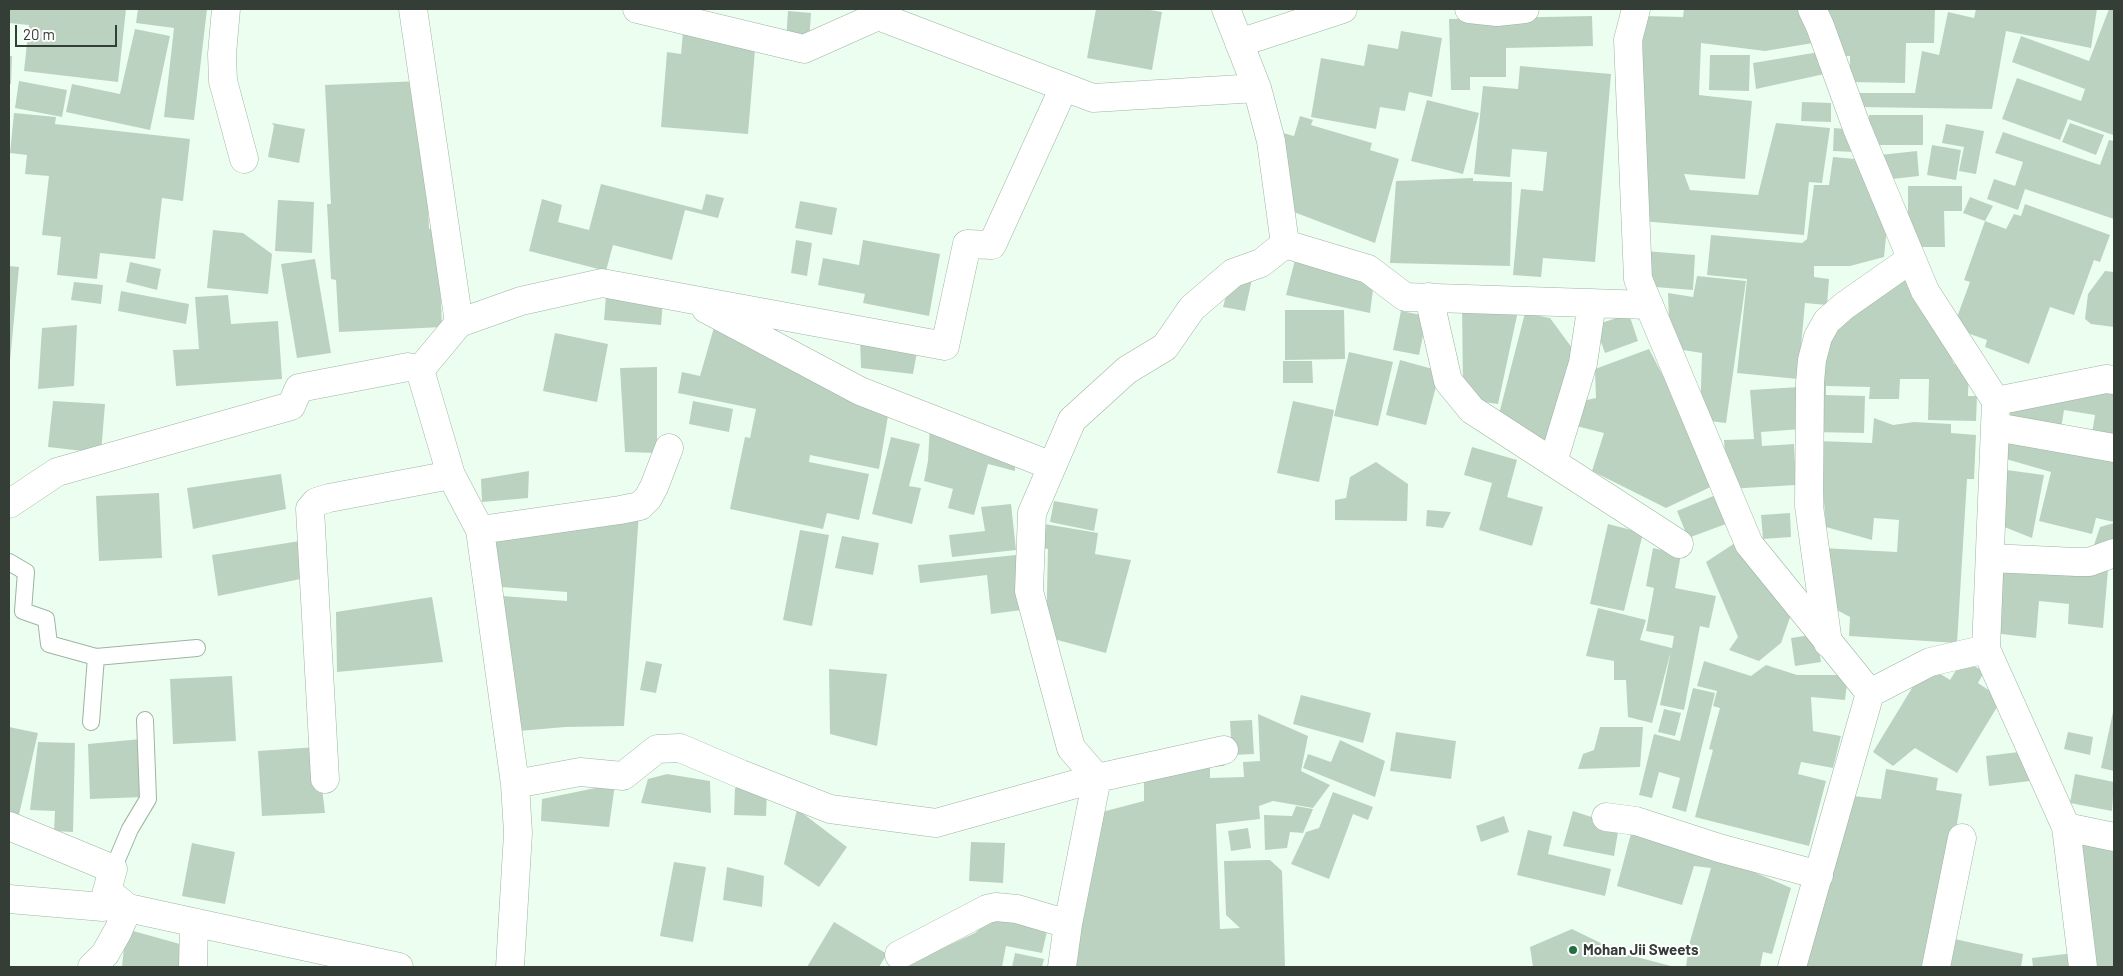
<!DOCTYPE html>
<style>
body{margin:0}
#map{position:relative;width:2123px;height:976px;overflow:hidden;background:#ecfef0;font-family:Barlow,sans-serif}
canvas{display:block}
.frame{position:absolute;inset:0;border:10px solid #343d36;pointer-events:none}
.scale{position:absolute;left:15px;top:25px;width:102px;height:22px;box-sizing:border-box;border:2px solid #343d36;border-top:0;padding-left:6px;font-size:15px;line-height:18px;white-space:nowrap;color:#343d36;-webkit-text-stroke:4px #fff;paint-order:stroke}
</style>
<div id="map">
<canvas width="2123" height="976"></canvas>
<div class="frame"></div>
<div class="scale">20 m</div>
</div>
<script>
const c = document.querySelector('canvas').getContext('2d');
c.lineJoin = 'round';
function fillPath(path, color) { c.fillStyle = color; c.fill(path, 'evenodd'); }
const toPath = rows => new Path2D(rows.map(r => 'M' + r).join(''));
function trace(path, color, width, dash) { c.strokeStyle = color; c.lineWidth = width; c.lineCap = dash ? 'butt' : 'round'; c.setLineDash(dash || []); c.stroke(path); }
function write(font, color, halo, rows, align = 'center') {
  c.font = font + ' Barlow,sans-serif'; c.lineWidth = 4; c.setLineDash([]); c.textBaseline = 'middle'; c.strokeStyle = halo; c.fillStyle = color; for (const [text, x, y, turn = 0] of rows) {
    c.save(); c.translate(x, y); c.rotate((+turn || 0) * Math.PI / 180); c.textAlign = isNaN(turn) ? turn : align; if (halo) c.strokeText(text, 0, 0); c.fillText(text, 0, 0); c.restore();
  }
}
const building = toPath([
 [9,9,126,9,118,82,24,71,29,25,9,23],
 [138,9,207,9,194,120,164,117,174,28,136,23],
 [1096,9,1144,9,1162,12,1152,70,1087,58],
 [1684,9,1803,9,1813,43,1765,51,1701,43,1699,95,1752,101,1745,179,1684,174,1690,190,1758,195,1776,123,1830,128,1822,183,1809,182,1804,235,1641,221,1637,110,1645,16,1683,17],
 [1826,9,1935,9,1934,43,1906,43,1905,83,1850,82,1850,56,1834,56],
 [1976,9,2097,9,2091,48,2006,31,1992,109,1857,107,1859,93,1915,93,1922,51,1939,55,1948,12,1974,18],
 [2109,9,2114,9,2113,135,2068,119,2060,140,2002,119,2017,78,2081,101,2085,89,2012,62,2021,36,2089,61],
 [788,11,811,13,809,42,786,41],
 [1592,16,1593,46,1506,48,1506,77,1470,77,1470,90,1451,90,1449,19],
 [135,29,170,36,150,130,66,112,72,84,120,94],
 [1401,31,1442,38,1432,97,1409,92,1405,111,1380,107,1376,129,1311,117,1321,58,1364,66,1368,44,1398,49],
 [683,32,756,38,748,134,661,127,667,52,681,54],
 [1825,51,1829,73,1756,89,1753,63],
 [1710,55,1750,55,1749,91,1709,90],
 [9,56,12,56,11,84,9,84],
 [1520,66,1611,74,1595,262,1543,258,1541,277,1513,275,1521,189,1543,191,1547,152,1512,149,1510,177,1474,174,1483,86,1518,89],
 [19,81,67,90,62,117,15,108],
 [420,81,424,118,429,229,438,229,442,327,339,332,336,280,331,279,327,204,331,204,325,85],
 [1427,100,1479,113,1463,174,1411,161],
 [1802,102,1831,103,1831,122,1801,121],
 [14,113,56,117,55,124,190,139,183,201,162,198,155,259,100,253,97,279,57,275,61,237,42,235,49,176,25,174,27,155,10,153],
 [1869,115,1923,115,1923,145,1868,145],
 [1300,116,1313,120,1311,125,1372,143,1370,150,1399,159,1375,243,1286,209,1283,133,1294,136],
 [272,123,305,129,299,163,268,157,274,126],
 [2070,123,2104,135,2096,155,2062,142],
 [1946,124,1984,131,1976,174,1959,171,1964,147,1942,143],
 [1834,128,1856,130,1854,152,1833,151],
 [2003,132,2100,165,2109,140,2114,141,2114,219,2025,189,2018,210,1987,199,1994,179,2015,186,2023,162,1995,153],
 [1932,145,1961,150,1956,180,1927,175],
 [1917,151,1919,176,1883,180,1880,155],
 [1833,157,1866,160,1887,227,1884,257,1850,266,1814,266,1814,277,1829,279,1827,305,1805,303,1798,379,1737,373,1747,279,1707,275,1711,235,1802,243,1807,239,1814,185,1829,185],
 [1473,178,1473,181,1512,182,1510,266,1390,263,1396,181],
 [601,184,702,210,706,194,724,198,718,218,685,210,672,260,613,245,606,271,529,251,542,199,562,205,558,222,589,230],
 [1908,186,1962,186,1962,211,1944,211,1945,247,1908,247],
 [1970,197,1993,206,1985,221,1963,213],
 [278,200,314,202,312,253,275,251],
 [800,201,837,208,832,235,795,228],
 [2025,204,2110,235,2100,262,2094,260,2074,315,2050,307,2029,364,1985,347,1987,340,1953,328,1970,282,1964,280,1985,221,2006,229,2014,214,2021,216],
 [213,230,243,233,272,254,268,294,207,288],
 [796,240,812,243,807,276,791,273],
 [863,240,940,254,929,316,863,303,865,294,818,285,823,258,859,265],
 [1645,251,1695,255,1693,290,1642,286],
 [1296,256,1374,282,1370,313,1286,295],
 [315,259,331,353,297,358,281,264],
 [130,262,161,269,157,290,126,282],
 [9,266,19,267,10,361,9,361],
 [1908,270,1941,332,1954,364,1969,365,1968,396,1977,396,1976,421,1928,420,1929,379,1900,379,1899,399,1869,399,1870,387,1826,386,1826,395,1865,396,1864,433,1814,432,1821,344,1836,320],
 [2105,271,2114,272,2114,327,2091,324,2085,319,2088,294],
 [1697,276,1746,281,1726,423,1700,420,1702,353,1670,348,1668,293,1693,297],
 [1231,278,1252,279,1245,311,1223,307],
 [74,282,103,285,101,304,71,300],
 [121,291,189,304,186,324,118,311],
 [228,295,231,324,278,321,282,379,176,386,173,350,199,349,195,297],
 [606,296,663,301,661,325,604,320],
 [1462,303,1518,311,1498,404,1477,401,1463,391],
 [1285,310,1344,310,1345,359,1285,360],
 [1401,311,1427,316,1419,355,1393,350],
 [1525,313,1550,318,1578,356,1549,447,1498,418],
 [1629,314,1638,341,1605,353,1595,325],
 [715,324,889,410,879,469,810,455,809,462,869,474,859,520,827,513,823,529,730,509,745,437,750,438,756,409,678,393,682,372,700,376],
 [77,325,74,386,38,389,42,328],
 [555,333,608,344,597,402,543,391],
 [860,338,917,352,913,374,861,368],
 [1649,349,1719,483,1666,508,1592,471,1604,433,1576,426,1582,401,1596,398,1595,369],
 [1349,352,1393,362,1378,426,1334,416],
 [1400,360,1440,371,1426,425,1386,415],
 [1283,361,1312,361,1313,383,1283,383],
 [657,367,657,453,625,452,620,368],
 [1800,387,1802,429,1761,432,1762,446,1794,444,1796,485,1727,489,1724,440,1754,439,1750,390],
 [2062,391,2114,393,2114,438,2092,433,2095,415,2064,410,2060,435,1998,424,2002,404],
 [53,401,105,404,101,453,48,447],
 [693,401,733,409,729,432,689,424],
 [1293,401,1334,410,1319,482,1277,473],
 [1874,418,1893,425,1914,422,1951,424,1951,433,1976,435,1974,479,1967,479,1957,643,1849,636,1850,617,1831,607,1822,548,1897,552,1899,520,1874,518,1872,540,1826,527,1819,441,1872,443],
 [930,425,1015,458,1015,471,988,464,974,515,948,508,953,489,924,481,928,461],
 [2005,435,2114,455,2114,522,2096,518,2092,534,2039,521,2051,472,1999,457],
 [891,437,920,444,909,486,921,488,912,524,872,514],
 [1472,447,1517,460,1507,497,1543,507,1532,546,1479,530,1492,483,1464,475],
 [1376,462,1408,484,1407,521,1335,520,1335,500,1346,498,1350,477],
 [1999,469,2044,475,2032,538,1997,524],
 [529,471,528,498,482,502,481,479],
 [281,474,286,509,193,529,187,488],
 [1723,492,1734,521,1688,538,1677,511],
 [159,493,162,558,99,561,96,496],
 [1054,501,1098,509,1094,531,1050,522],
 [1011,504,1016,550,952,557,949,535,985,531,981,507],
 [1427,510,1451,512,1443,528,1426,526],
 [639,513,624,726,565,727,519,731,503,596,567,601,567,592,501,587,491,537],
 [1790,513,1791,537,1763,539,1761,515],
 [1039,523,1098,533,1095,554,1131,560,1106,653,1046,637,1048,549,1036,547],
 [2114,523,2114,545,2093,548,2100,527],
 [1608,524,1643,533,1624,611,1590,604],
 [800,530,829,535,812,626,783,620],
 [842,536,879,543,873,575,835,568],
 [1741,539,1793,609,1781,643,1759,661,1729,650,1738,637,1706,562],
 [306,540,310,577,218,596,212,555],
 [1653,548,1681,554,1675,588,1716,596,1709,628,1700,626,1684,710,1660,705,1671,651,1652,723,1628,717,1626,680,1614,680,1614,661,1586,656,1598,608,1646,620,1640,640,1672,648,1674,636,1646,631,1654,588,1646,586],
 [1016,555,1022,610,991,614,987,575,920,583,918,565],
 [2109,558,2103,628,2068,624,2069,604,2039,601,2036,638,1993,633,1999,565,2077,576,2092,572],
 [432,597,443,662,337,672,336,612],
 [1817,634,1821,662,1795,666,1791,638],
 [1963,659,1984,672,1978,683,2002,699,1957,773,1915,748,1893,766,1873,752,1926,665,1950,680],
 [646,661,662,664,656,693,640,690],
 [1704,661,1751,676,1766,665,1797,675,1848,675,1845,700,1811,697,1813,731,1841,736,1833,768,1801,762,1798,774,1826,781,1809,846,1695,817,1713,750,1709,749,1720,708,1713,706,1717,691,1697,686],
 [829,669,887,674,877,746,830,734],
 [232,676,236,741,173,744,170,679],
 [1693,688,1715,693,1686,812,1672,808,1680,778,1659,772,1652,798,1639,795,1654,734,1680,741],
 [1301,695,1371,713,1363,743,1293,724],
 [1664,709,1681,713,1675,736,1658,732],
 [2113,712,2114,712,2114,771,2101,768],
 [1258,714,1308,736,1301,771,1330,785,1313,808,1273,801,1259,806,1260,819,1216,824,1220,929,1240,928,1226,915,1224,861,1270,860,1282,871,1285,967,1076,967,1081,906,1102,812,1144,801,1144,774,1217,759,1225,766,1210,767,1210,778,1244,777,1243,762,1260,761],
 [1252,720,1254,754,1232,755,1230,721],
 [9,727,38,733,17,823,9,816],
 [1600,727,1643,727,1640,767,1578,769,1583,754,1594,750],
 [1396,732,1456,741,1451,779,1390,771],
 [2068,732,2093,737,2090,755,2064,749],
 [141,739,145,797,90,799,88,744],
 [1340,740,1385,761,1375,797,1303,768,1308,754,1331,762],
 [38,742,75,743,73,832,54,831,55,811,30,810],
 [317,747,325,813,262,816,258,751],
 [2027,751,2030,781,1989,786,1986,756],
 [1886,769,1938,778,1936,790,1962,794,1946,889,1926,967,1806,967,1844,795,1881,799],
 [667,774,710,781,711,813,641,803,648,779],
 [2075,774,2114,782,2112,811,2070,803],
 [615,784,609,827,541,821,542,799],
 [735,788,767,789,766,816,734,815],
 [1333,792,1373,807,1368,820,1353,814,1329,879,1291,864,1306,832,1319,828],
 [1296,806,1313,809,1303,833,1290,832,1287,848,1265,850,1264,815,1292,816],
 [797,809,847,847,819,887,784,864],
 [1573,811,1619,826,1614,856,1563,846],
 [1504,816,1509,832,1481,842,1476,826],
 [1248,828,1251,848,1231,851,1228,831],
 [1528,830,1552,836,1548,854,1611,869,1605,896,1517,875],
 [1632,830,1717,856,1791,888,1772,954,1763,952,1760,967,1686,967,1689,945,1711,868,1694,866,1682,905,1617,886],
 [2075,832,2114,843,2114,967,2089,967],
 [971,842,1005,843,1003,883,969,881],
 [192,843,235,852,225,904,182,896],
 [674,862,706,867,693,942,660,936],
 [727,867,764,876,762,907,723,900],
 [990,919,1048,927,1042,953,1006,946,1002,967,901,967,975,933],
 [834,922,887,954,879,967,807,967],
 [126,929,187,946,188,967,122,967],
 [1572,929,1621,953,1675,967,1533,967,1530,947],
 [1950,938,2023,954,2021,967,1944,967],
 [1015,953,1044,959,1042,967,1012,967],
 [2074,953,2076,967,2033,967,2032,958]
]);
const service = toPath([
 [9,562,26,572,23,611,46,619,49,644,96,657,197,648],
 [91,722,96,657],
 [113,869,130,829,148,799,145,720]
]);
const minor = toPath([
 [226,9,222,54,223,81,244,159],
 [413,9,459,323,420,370,451,475,480,530,515,784,518,833,510,967],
 [637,9,804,49,878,16,1093,98,1257,88,1271,141,1285,244,1368,269,1405,297,1649,305],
 [1226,9,1257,88],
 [1469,9,1497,12,1525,9],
 [1812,9,1820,26,1857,128,1925,291,1996,401,2106,379,2114,380],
 [1239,43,1343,9],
 [1429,297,1448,381,1472,410,1679,544],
 [706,309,860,391,1052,466],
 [459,323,521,301,602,283,945,346,967,244,992,245,1064,87],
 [1996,427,2114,448],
 [1553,462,1583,363,1592,303],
 [9,504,57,472,291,406,299,388,408,367,420,370],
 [480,530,620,510,640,506,648,498,654,487,669,448],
 [1990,558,2077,562,2089,562,2114,553],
 [1828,643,1809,506,1810,382,1812,360,1818,337,1827,321,1844,306,1911,259],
 [1986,649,1996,401],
 [1870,693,1930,662,1986,649,2066,827,2083,967],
 [1097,778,1071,748,1029,591,1032,513,1072,420,1127,370,1165,347,1192,308,1233,273,1261,263,1285,244],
 [325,779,310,509,316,502,329,498,451,475],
 [515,784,580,772,623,776,657,749,680,748,741,774,830,809,936,823,1097,778,1224,750],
 [1606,817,1636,821,1719,848,1819,875],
 [9,826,113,869,107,891,128,908,399,967],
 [2066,827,2114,837],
 [9,899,103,907,107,891],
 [899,955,987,909,996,907,1017,909,1068,924],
 [92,967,105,954,118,931,128,908],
 [193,967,194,923],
 [1062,967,1068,924,1097,778],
 [1936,967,1962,838]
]);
const tertiary = toPath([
 [1636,9,1628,40,1638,279,1749,544,1870,693,1792,967]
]);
const markers = [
 [1573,950,5,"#22703f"]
];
const poiNames = [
 ["Mohan Jii Sweets",1583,950]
];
fillPath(building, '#bcd2c1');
trace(service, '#9eb4a3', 18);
trace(minor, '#9eb4a3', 29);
trace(tertiary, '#9eb4a3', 29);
trace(service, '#fff', 16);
trace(minor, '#fff', 28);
trace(tertiary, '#fff', 28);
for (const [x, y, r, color] of markers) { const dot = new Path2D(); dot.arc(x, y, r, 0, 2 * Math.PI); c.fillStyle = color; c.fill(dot); trace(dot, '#fff', 2); }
write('bold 15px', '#343d36', '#fff', poiNames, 'left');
</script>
